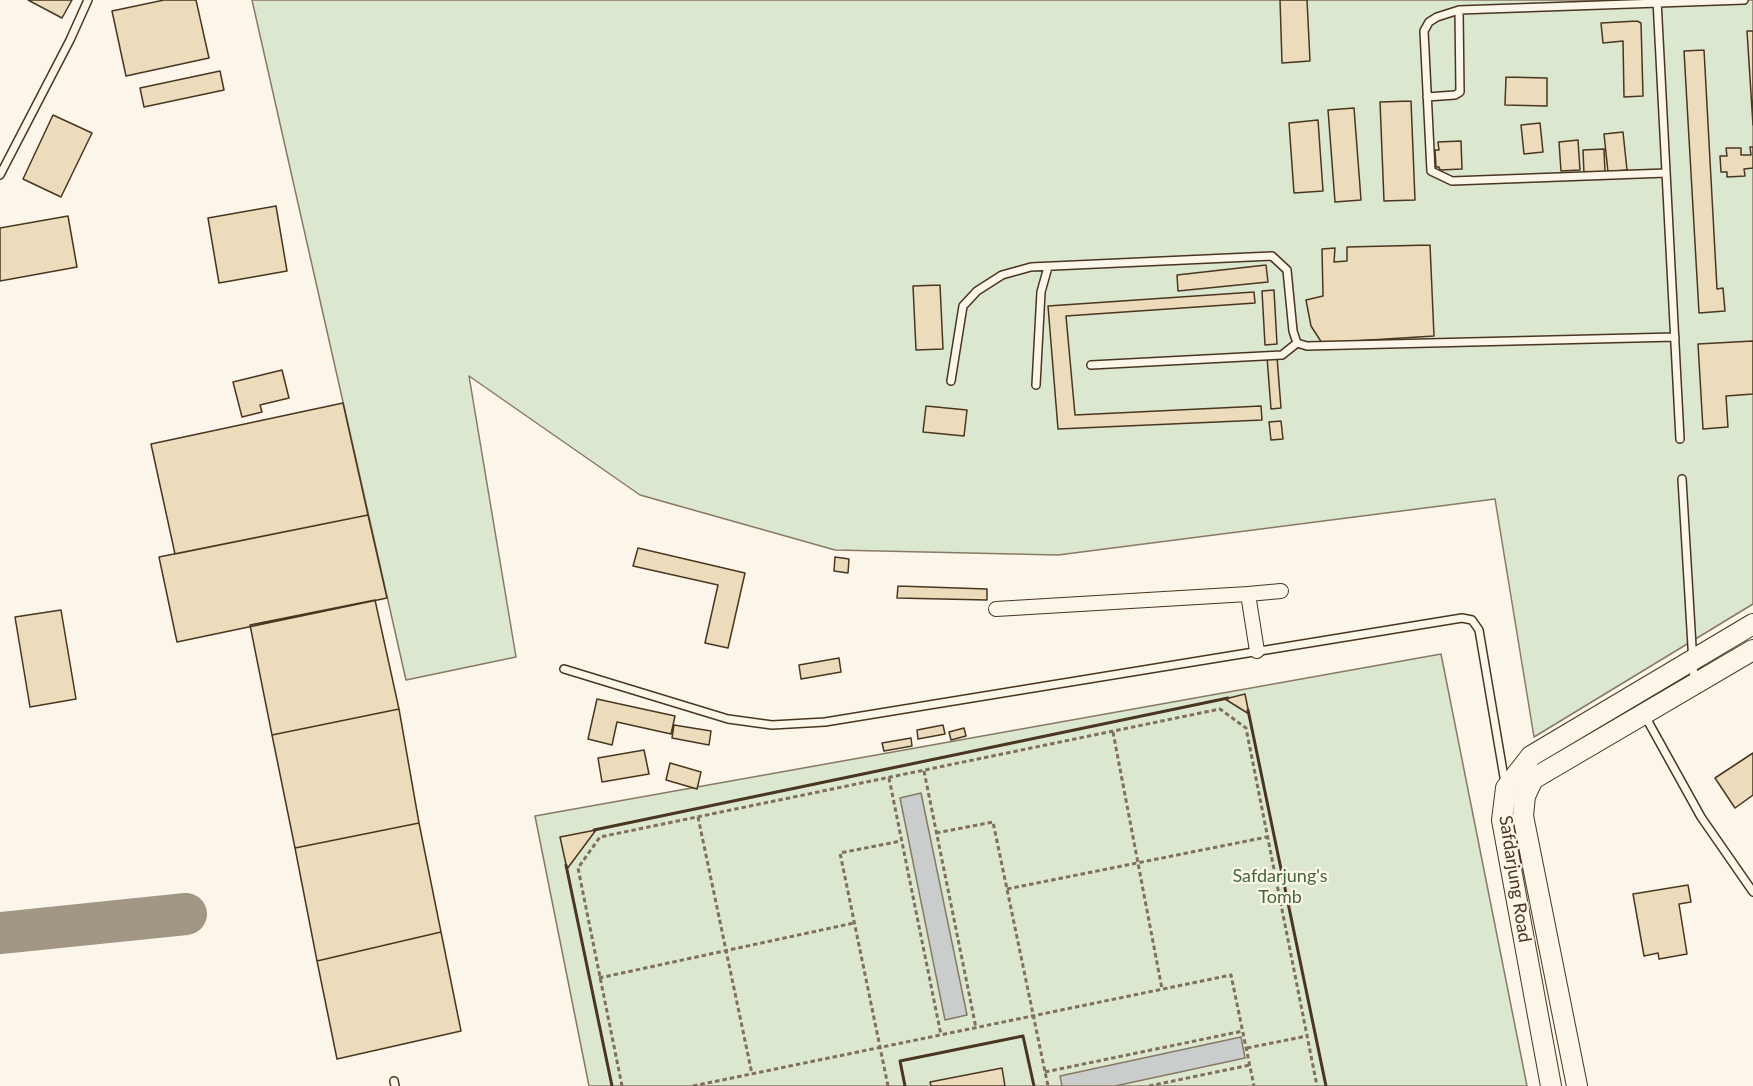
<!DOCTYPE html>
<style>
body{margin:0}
canvas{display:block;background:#fbf6e9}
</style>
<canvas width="1753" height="1086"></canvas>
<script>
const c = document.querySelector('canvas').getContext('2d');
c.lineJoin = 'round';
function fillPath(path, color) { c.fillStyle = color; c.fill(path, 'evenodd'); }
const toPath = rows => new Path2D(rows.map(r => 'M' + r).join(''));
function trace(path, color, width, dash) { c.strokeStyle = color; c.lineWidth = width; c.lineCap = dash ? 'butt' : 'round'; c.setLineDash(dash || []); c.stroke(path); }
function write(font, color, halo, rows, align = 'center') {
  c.font = font + ' Lato,sans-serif'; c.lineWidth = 4.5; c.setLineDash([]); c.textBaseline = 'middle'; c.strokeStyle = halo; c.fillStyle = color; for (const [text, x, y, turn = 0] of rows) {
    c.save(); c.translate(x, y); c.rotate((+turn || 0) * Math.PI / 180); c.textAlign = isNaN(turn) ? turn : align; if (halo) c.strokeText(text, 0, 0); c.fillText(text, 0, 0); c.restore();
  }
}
const green = toPath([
 [252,0,1753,0,1753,604,1534,737,1495,499,1058,555,835,550,640,495,469,376,516,657,406,680,252,0],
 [1441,654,1527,1086,589,1086,535,816,1441,654]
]);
const water = toPath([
 [921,793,967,1015,945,1020,900,798,921,793],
 [1241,1037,1245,1058,1115,1086,1062,1086,1060,1076,1241,1037]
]);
const taxiway = toPath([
 [0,933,186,914]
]);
const building = toPath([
 [28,0,72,0,62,18,28,0],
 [164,0,196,0,209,58,126,76,112,11,164,0],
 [1280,0,1307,0,1310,61,1282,63,1280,0],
 [1637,21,1641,23,1643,96,1624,97,1623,41,1603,43,1601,23,1637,21],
 [1747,31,1753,31,1753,125,1747,31],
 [1704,50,1717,289,1723,288,1725,311,1699,313,1684,51,1704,50],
 [220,71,224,90,144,107,140,88,220,71],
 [1506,77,1547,78,1547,106,1505,105,1506,77],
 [1411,101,1415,200,1384,201,1380,102,1411,101],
 [1354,108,1361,200,1335,202,1328,110,1354,108],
 [53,115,92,133,61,197,23,179,53,115],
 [1318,120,1323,191,1294,193,1289,123,1318,120],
 [1540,123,1543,152,1524,154,1521,125,1540,123],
 [1623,132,1627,170,1608,172,1604,134,1623,132],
 [1578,140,1580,170,1561,171,1559,142,1578,140],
 [1461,141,1462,169,1440,170,1439,167,1436,167,1435,150,1439,150,1438,142,1461,141],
 [1750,147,1753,147,1753,168,1744,169,1745,176,1727,177,1727,172,1721,172,1720,156,1727,156,1726,148,1741,148,1741,155,1751,155,1750,147],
 [1604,149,1605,173,1584,174,1583,150,1604,149],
 [276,206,287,271,219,283,208,218,276,206],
 [68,216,77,267,0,281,0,228,68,216],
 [1430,245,1434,336,1322,343,1311,326,1306,300,1323,296,1322,249,1335,248,1334,262,1347,261,1347,247,1430,245],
 [1266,265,1268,282,1178,291,1177,275,1266,265],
 [940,285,943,349,916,350,913,286,940,285],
 [1274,290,1277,344,1265,345,1262,291,1274,290],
 [1254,292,1255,303,1066,316,1075,415,1261,406,1262,420,1058,429,1048,306,1254,292],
 [1753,341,1753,394,1726,396,1728,427,1703,429,1698,344,1753,341],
 [1267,357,1277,357,1281,408,1271,409,1267,357],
 [282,370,289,398,260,405,262,412,242,417,233,382,282,370],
 [343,403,368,515,175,554,151,444,343,403],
 [926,406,967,410,964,436,923,432,926,406],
 [1281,421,1283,439,1271,440,1269,422,1281,421],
 [368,515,387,598,177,642,159,557,368,515],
 [638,548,745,573,728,648,705,643,718,585,633,566,638,548],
 [835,557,849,559,848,573,834,571,835,557],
 [898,586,987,589,987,600,897,598,898,586],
 [375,600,399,709,272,735,250,625,375,600],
 [61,610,76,699,30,707,15,617,61,610],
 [839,658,841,672,801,679,799,665,839,658],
 [1245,694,1249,714,1225,699,1245,694],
 [597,699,675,716,671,734,617,722,612,745,588,739,597,699],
 [399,709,419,823,295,848,272,735,399,709],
 [674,725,711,731,709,745,672,738,674,725],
 [943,725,945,734,918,739,917,730,943,725],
 [964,728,966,736,951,740,949,732,964,728],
 [911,738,912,746,884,751,882,743,911,738],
 [644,750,649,774,602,782,598,758,644,750],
 [1753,753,1753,795,1735,808,1715,778,1753,753],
 [670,763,701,772,697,789,666,780,670,763],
 [419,823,441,932,317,961,295,848,419,823],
 [596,830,567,869,560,837,596,830],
 [1688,885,1691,902,1679,904,1687,954,1659,959,1658,953,1644,956,1633,894,1688,885],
 [441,932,461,1031,337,1059,317,961,441,932],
 [1002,1068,1005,1086,931,1086,930,1082,1002,1068]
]);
const path = toPath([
 [1113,732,1162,989],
 [924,771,976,1028],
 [889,778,941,1035],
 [698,817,752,1074],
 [936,833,993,822,1048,1086],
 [1007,889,1267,837],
 [599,978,854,923],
 [1247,1048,1307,1036],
 [1045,1072,1243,1031],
 [622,1086,578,868,600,837,1220,709,1246,728,1317,1086],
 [693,1086,1231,975,1254,1086],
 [888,1086,840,853,901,841],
 [1149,1086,1250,1065]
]);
const service = toPath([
 [1657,0,1680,439],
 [1427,97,1455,95,1460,92,1459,10],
 [1666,173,1452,181,1431,171,1424,31,1429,22,1437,17,1459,10,1744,0],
 [0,175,70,40,88,0],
 [1091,365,1282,355,1297,343],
 [951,381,963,306,977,291,1002,275,1031,267,1272,256,1287,270,1293,331,1297,343,1307,346,1675,337],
 [1036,385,1041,292,1048,267],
 [1682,479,1694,680],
 [564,669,728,719,772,725,825,722,1462,618,1472,620,1479,630,1505,783],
 [1645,716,1701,817,1753,892],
 [394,1081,395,1086]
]);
const minor = toPath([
 [1248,594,1281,591],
 [996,609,1248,594,1257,651]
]);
const secondary = toPath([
 [1551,1086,1502,820,1506,788,1531,756,1753,624],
 [1577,1086,1523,816,1525,796,1533,779,1753,650]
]);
const wall = toPath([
 [1248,710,1326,1086],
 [594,830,1228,698],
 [566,865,612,1086],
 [905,1086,900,1061,1023,1036,1034,1086]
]);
const parkNames = [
 ["Safdarjung's",1280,876],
 ["Tomb",1280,897]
];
const streetNames = [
 ["Safdarjung Road",1515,879,81]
];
fillPath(green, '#dce7d0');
trace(green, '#887966', 1.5);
fillPath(water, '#c9cecd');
trace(water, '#887966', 1.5);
trace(taxiway, '#a29684', 42);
fillPath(building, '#ecdcbc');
trace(building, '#4a3520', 1.5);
trace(service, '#4a3520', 10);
trace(minor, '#4a3520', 16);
trace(secondary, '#4a3520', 22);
trace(path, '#7f6f5c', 3, [4.5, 3]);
trace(service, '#fbf6e9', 7);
trace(minor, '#fbf6e9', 14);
trace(secondary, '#fbf6e9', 20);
trace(wall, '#4a3520', 3);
write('18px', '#436837', '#fbf6e9', parkNames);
write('18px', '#4a3520', '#fbf6e9', streetNames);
</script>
